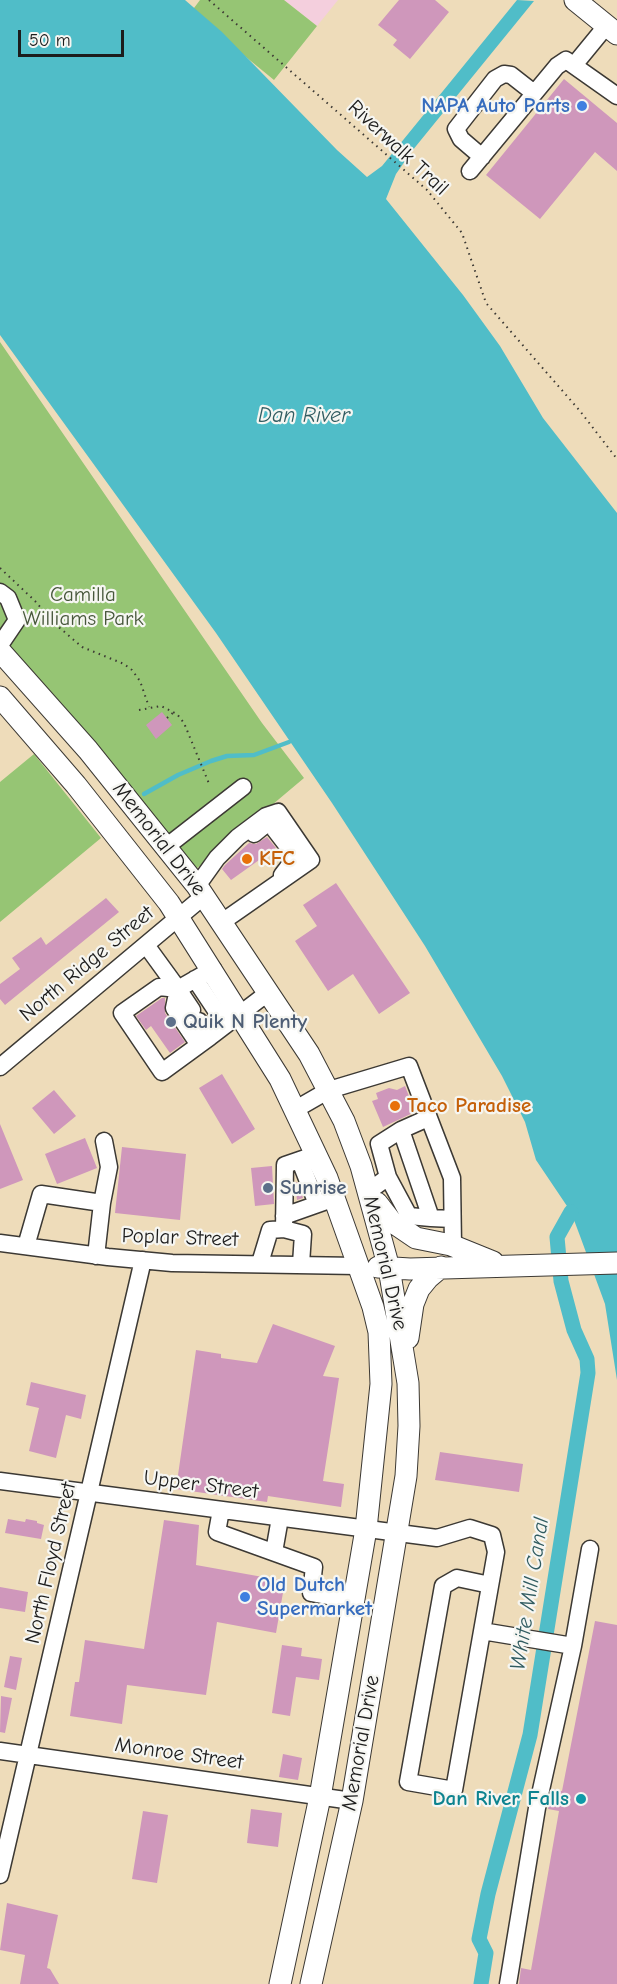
<!DOCTYPE html>
<style>
body{margin:0}
#map{position:relative;width:617px;height:1984px;overflow:hidden;background:#eedcba;font-family:"Comic Neue",sans-serif}
canvas{display:block}
.scale{position:absolute;left:18px;top:30px;width:106px;height:27px;box-sizing:border-box;border:3px solid #1c1c1c;border-top:0;padding-left:8px;font-size:18px;line-height:21px;white-space:nowrap;color:#1c1c1c;-webkit-text-stroke:4px #f6f6f2;paint-order:stroke}
</style>
<div id="map">
<canvas width="617" height="1984"></canvas>
<div class="scale">50 m</div>
</div>
<script>
const c = document.querySelector('canvas').getContext('2d');
c.lineJoin = 'round';
function fillPath(path, color) { c.fillStyle = color; c.fill(path, 'evenodd'); }
const toPath = rows => new Path2D(rows.map(r => 'M' + r).join(''));
function trace(path, color, width, dash) { c.strokeStyle = color; c.lineWidth = width; c.lineCap = dash ? 'butt' : 'round'; c.setLineDash(dash || []); c.stroke(path); }
function write(font, color, halo, rows, align = 'center') {
  c.font = font + ' "Comic Neue",sans-serif'; c.lineWidth = 4.5; c.setLineDash([]); c.textBaseline = 'middle'; c.strokeStyle = halo; c.fillStyle = color; for (const [text, x, y, turn = 0] of rows) {
    c.save(); c.translate(x, y); c.rotate((+turn || 0) * Math.PI / 180); c.textAlign = isNaN(turn) ? turn : align; if (halo) c.strokeText(text, 0, 0); c.fillText(text, 0, 0); c.restore();
  }
}
const built = toPath([
 [284,0,338,0,317,26]
]);
const green = toPath([
 [200,0,284,0,317,26,274,80,191,12],
 [0,342,262,723,304,778,196,869,68,711,0,639],
 [34,754,101,838,0,922,0,782]
]);
const water = toPath([
 [0,0,185,0,222,32,337,150,367,177,382,166,517,0,534,1,412,151,396,174,386,199,463,295,500,346,543,418,617,513,617,1380,605,1304,580,1236,571,1212,536,1160,525,1122,502,1076,425,946,332,803,216,633,0,335]
]);
const stream = toPath([
 [144,794,178,775,211,761,227,756,254,755,289,742]
]);
const canal = toPath([
 [481,1984,486,1953,479,1939,488,1894,530,1735,588,1373,587,1359,574,1330,561,1281,557,1237,571,1212]
]);
const building = toPath([
 [399,0,435,0,449,12,410,59,393,45,397,40,378,25],
 [564,79,617,123,617,171,595,152,540,219,486,175],
 [162,712,172,725,156,739,146,725],
 [267,837,276,848,231,880,222,869,225,865,249,843,256,844],
 [336,883,410,993,379,1014,353,974,328,991,295,941,317,926,303,905],
 [106,898,119,912,5,1005,0,999,0,984,20,969,12,958,41,937,46,945],
 [162,998,165,998,165,1013,185,1042,170,1053,151,1026,146,1030,136,1016],
 [222,1074,255,1129,232,1144,199,1088],
 [405,1086,415,1112,383,1127,372,1101,378,1099,376,1093,389,1088,397,1090],
 [54,1090,76,1116,54,1134,32,1108],
 [0,1124,23,1180,0,1189],
 [85,1138,97,1168,57,1184,45,1154],
 [122,1147,186,1154,180,1220,115,1213],
 [272,1166,274,1204,255,1206,251,1168],
 [297,1182,303,1198,297,1200,295,1183],
 [273,1324,335,1346,323,1376,339,1378,323,1481,344,1484,341,1507,268,1496,267,1502,176,1489,196,1350,221,1354,221,1358,257,1363],
 [31,1382,86,1395,81,1419,66,1415,56,1458,29,1451,39,1408,26,1405],
 [440,1452,523,1464,519,1492,435,1480],
 [8,1519,25,1522,26,1519,37,1521,37,1523,44,1525,41,1539,5,1533],
 [164,1520,199,1525,196,1565,285,1581,276,1633,217,1622,206,1695,127,1685,122,1724,70,1716,75,1682,79,1682,85,1640,144,1649],
 [0,1587,28,1592,25,1612,0,1608],
 [595,1621,617,1625,617,1984,519,1984,521,1968,531,1970,559,1811,548,1809,552,1789,562,1791],
 [282,1645,302,1648,301,1656,322,1659,319,1680,296,1677,290,1716,272,1713],
 [10,1656,22,1658,16,1690,4,1687],
 [1,1696,12,1698,5,1733,0,1732],
 [283,1754,302,1758,298,1780,279,1777],
 [251,1809,282,1813,278,1847,247,1843],
 [143,1811,168,1815,157,1883,132,1879],
 [7,1903,58,1915,47,1968,50,1969,59,1984,20,1984,25,1955,0,1950]
]);
const path = toPath([
 [209,0,427,190,462,233,486,303,580,411,617,459],
 [0,568,35,601,54,623,82,647,124,664,132,670,140,681,149,707],
 [139,710,161,706,177,714,184,723,210,786],
 [167,718,174,712]
]);
const minor = toPath([
 [575,64,607,25],
 [482,157,461,139,456,129,495,79,504,74,511,75,534,93],
 [470,171,557,66,566,60,617,96],
 [0,592,8,598,17,620,0,645],
 [254,834,265,825,272,826,292,852,295,858,282,875],
 [166,847,243,787],
 [197,886,217,858,238,837,266,816,278,812,311,860,222,922],
 [146,945,178,989,174,1008,199,1045,210,1037],
 [195,979,225,1024],
 [178,989,159,987,122,1013,162,1072,199,1045],
 [192,1010,178,989,213,969],
 [199,1021,210,1037,269,992],
 [0,1067,204,896],
 [296,1109,329,1090,409,1066,452,1178,453,1246],
 [428,1118,401,1130,431,1218,452,1219],
 [300,1161,317,1204],
 [388,1177,409,1216,431,1218],
 [369,1191,388,1177,379,1144,401,1130],
 [102,1203,109,1167,104,1141],
 [284,1216,335,1198],
 [0,1243,108,1257,172,1263,358,1266],
 [26,1246,41,1194,102,1203,96,1256],
 [260,1263,270,1230,284,1229],
 [301,1264,303,1234,284,1229,285,1165,317,1154],
 [0,1481,437,1538,470,1528,492,1535,496,1552,454,1790,408,1782,443,1586,457,1578,490,1585],
 [221,1510,217,1532,314,1567,311,1593,354,1601],
 [274,1552,280,1518],
 [482,1631,573,1646,590,1549],
 [0,1751,352,1801],
 [0,1875,143,1260],
 [508,1984,537,1808,573,1646]
]);
const major = toPath([
 [575,0,617,34],
 [0,651,88,750,197,886,309,1054,344,1121,361,1166,389,1268,408,1383,409,1426,406,1476,352,1801,311,1984],
 [0,697,76,785,169,903,280,1079,327,1178,373,1307,379,1332,381,1384,366,1529,320,1797,280,1984],
 [377,1203,391,1221,416,1238,451,1245,493,1262],
 [378,1267,410,1269,617,1263],
 [408,1338,413,1304,419,1289,428,1278,441,1267]
]);
const markers = [
 [582,106,6,"#3f7fe0"],
 [247,859,6,"#e8710a"],
 [171,1022,6,"#5c6f8a"],
 [395,1106,6,"#e8710a"],
 [268,1188,6,"#5c6f8a"],
 [245,1597,6,"#3f7fe0"],
 [581,1799,6,"#0f9aa8"]
];
const shopNames = [
 ["NAPA Auto Parts",570,106],
 ["Old Dutch",257,1585,"left"],
 ["Supermarket",257,1609,"left"]
];
const streetNames = [
 ["Riverwalk Trail",398,148,43],
 ["Memorial Drive",159,839,52],
 ["North Ridge Street",87,964,-40],
 ["Poplar Street",180,1238,2],
 ["Memorial Drive",385,1263,77],
 ["Upper Street",201,1485,7],
 ["North Floyd Street",51,1563,-77],
 ["Memorial Drive",361,1743,-80],
 ["Monroe Street",179,1754,8]
];
const parkNames = [
 ["Camilla",83,595],
 ["Williams Park",83,619]
];
const foodNames = [
 ["KFC",259,859],
 ["Taco Paradise",407,1106]
];
const serviceNames = [
 ["Quik N Plenty",183,1022],
 ["Sunrise",280,1188]
];
const cultureNames = [
 ["Dan River Falls",569,1799]
];
const waterNames = [
 ["Dan River",304,416],
 ["White Mill Canal",530,1594,-81]
];
fillPath(built, '#f4cfdd');
fillPath(green, '#96c574');
fillPath(water, '#50bdc8');
trace(stream, '#50bdc8', 4.5);
trace(canal, '#50bdc8', 15);
fillPath(building, '#cf97bb');
trace(minor, '#3c3934', 19);
trace(major, '#3c3934', 23);
trace(path, '#3c3934', 2, [1.5, 4.5]);
trace(minor, '#fff', 16);
trace(major, '#fff', 21);
for (const [x, y, r, color] of markers) { const dot = new Path2D(); dot.arc(x, y, r, 0, 2 * Math.PI); c.fillStyle = color; c.fill(dot); trace(dot, '#f6f6f2', 2); }
write('bold 21px', '#366cbe', '#f6f6f2', shopNames, 'right');
write('21px', '#1c1c1c', '#f6f6f2', streetNames);
write('21px', '#47573b', '#f6f6f2', parkNames);
write('bold 21px', '#c56008', '#f6f6f2', foodNames, 'left');
write('bold 21px', '#4e5e75', '#f6f6f2', serviceNames, 'left');
write('bold 21px', '#0d838f', '#f6f6f2', cultureNames, 'right');
write('italic 22px', '#315c61', '#f6f6f2', waterNames);
</script>
